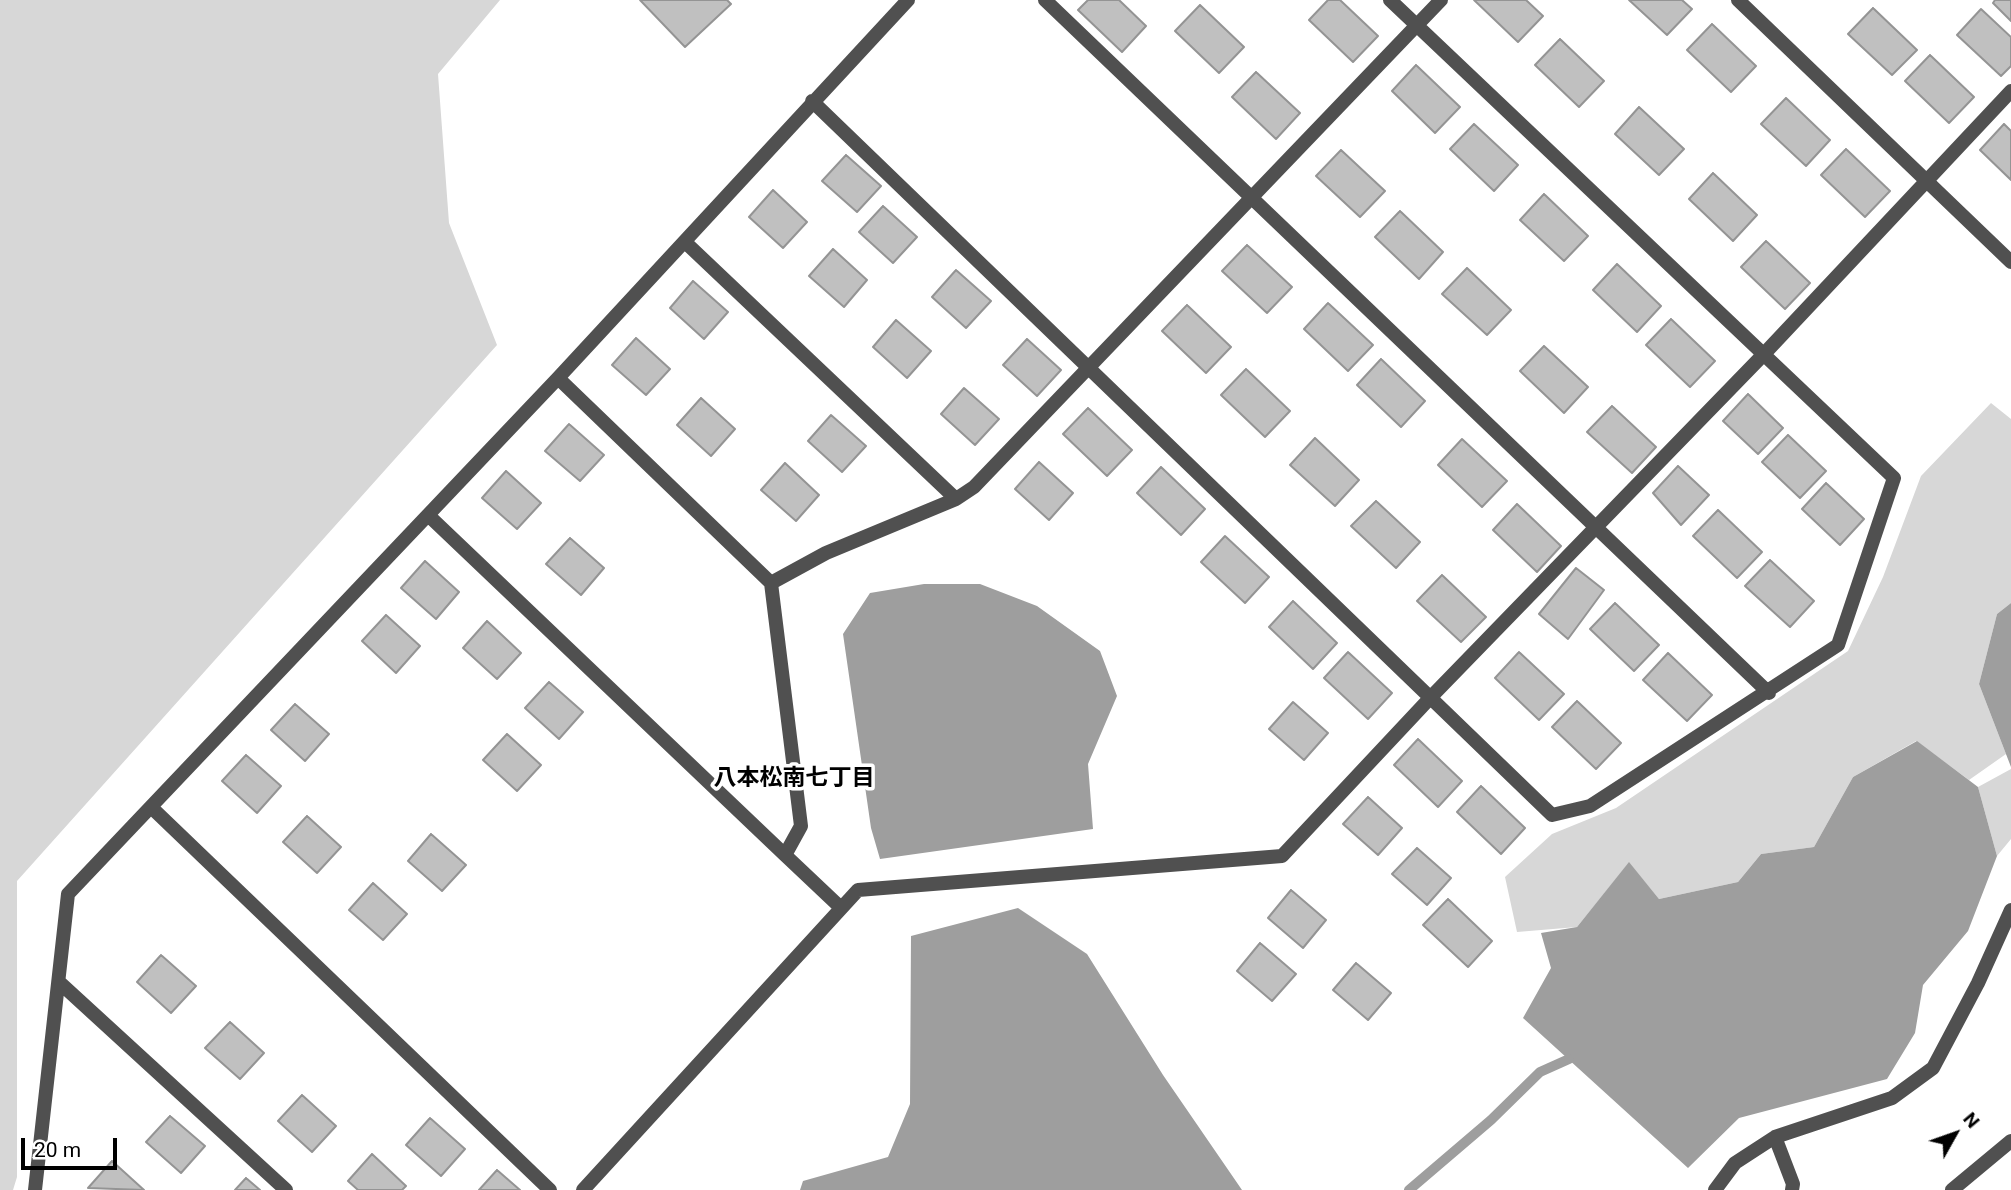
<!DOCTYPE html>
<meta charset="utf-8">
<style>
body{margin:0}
#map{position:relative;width:2011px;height:1190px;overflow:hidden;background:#fff;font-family:Roboto,sans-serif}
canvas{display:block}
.north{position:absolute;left:1920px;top:1099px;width:70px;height:70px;-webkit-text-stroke:5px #fff;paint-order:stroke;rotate:50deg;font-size:19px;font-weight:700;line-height:28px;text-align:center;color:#000}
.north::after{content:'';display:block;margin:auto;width:24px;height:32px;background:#000;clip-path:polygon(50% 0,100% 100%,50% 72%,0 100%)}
.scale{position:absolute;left:21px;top:1138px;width:96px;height:32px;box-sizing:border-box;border:4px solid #000;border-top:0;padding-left:9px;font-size:21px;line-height:24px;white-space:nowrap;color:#000;-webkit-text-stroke:5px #fff;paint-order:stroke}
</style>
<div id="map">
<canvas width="2011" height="1190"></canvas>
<div class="north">N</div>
<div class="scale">20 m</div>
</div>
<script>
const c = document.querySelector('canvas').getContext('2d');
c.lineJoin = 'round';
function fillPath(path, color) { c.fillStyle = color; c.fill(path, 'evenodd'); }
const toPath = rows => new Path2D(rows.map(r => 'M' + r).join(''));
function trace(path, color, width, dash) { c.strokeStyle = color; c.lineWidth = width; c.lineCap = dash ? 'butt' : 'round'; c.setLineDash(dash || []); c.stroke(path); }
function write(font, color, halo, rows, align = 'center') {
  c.font = font + ' Roboto,"Noto Sans JP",sans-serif'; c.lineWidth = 7; c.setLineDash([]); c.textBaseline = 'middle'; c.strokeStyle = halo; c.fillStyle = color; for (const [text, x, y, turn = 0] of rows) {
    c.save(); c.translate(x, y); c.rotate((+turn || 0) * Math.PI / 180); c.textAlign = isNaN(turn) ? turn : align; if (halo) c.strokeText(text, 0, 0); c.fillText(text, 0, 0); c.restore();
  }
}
const green = toPath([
 [0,0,500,0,438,74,449,223,497,345,17,881,17,1177,13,1190,0,1190],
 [1991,403,2011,419,2011,603,1997,614,1979,684,2006,754,1969,780,1916,741,1853,777,1814,847,1761,854,1738,882,1659,899,1629,863,1577,927,1517,932,1505,877,1552,834,1616,808,1848,651,1883,577,1921,476],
 [2011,769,2011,839,1997,856,1978,787]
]);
const water = toPath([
 [924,584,980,584,1037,606,1100,651,1117,696,1088,764,1093,829,880,859,871,828,843,634,870,593],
 [2011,603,2011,767,1979,684,1997,614],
 [1917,741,1978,787,1997,856,1968,931,1923,985,1915,1033,1887,1079,1739,1118,1688,1168,1523,1018,1551,968,1541,933,1577,927,1629,862,1659,899,1738,882,1761,854,1814,847,1853,777],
 [1018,908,1087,954,1163,1075,1242,1190,800,1190,803,1181,888,1157,910,1104,911,936]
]);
const stream = toPath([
 [1409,1190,1491,1120,1540,1072,1569,1059]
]);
const building = toPath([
 [640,0,727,0,731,4,685,47,640,0],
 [1088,0,1119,0,1146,26,1122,52,1078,10,1088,0],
 [1328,0,1340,0,1378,36,1353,62,1309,20,1328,0],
 [1474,0,1526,0,1543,16,1518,42,1474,0],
 [1629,0,1682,0,1692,9,1667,35,1629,0],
 [1995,0,2011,0,2011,21,1993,3,1995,0],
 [1200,5,1244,47,1219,73,1175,31,1200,5],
 [1873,8,1917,50,1892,75,1848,34,1873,8],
 [1981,9,2011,37,2011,66,2001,76,1957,35,1981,9],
 [1712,24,1756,66,1731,92,1687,50,1712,24],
 [1560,39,1604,81,1579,107,1535,65,1560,39],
 [1930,55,1974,97,1949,123,1905,81,1930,55],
 [1416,65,1460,107,1435,133,1392,91,1416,65],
 [1256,72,1300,113,1276,139,1232,97,1256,72],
 [1786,98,1830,140,1806,166,1761,124,1786,98],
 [1639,107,1684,149,1659,175,1615,134,1639,107],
 [1474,124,1518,165,1494,191,1450,149,1474,124],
 [2004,124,2011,131,2011,180,1980,150,2004,124],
 [1846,149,1890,191,1865,217,1821,175,1846,149],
 [1341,150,1385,191,1360,217,1316,176,1341,150],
 [846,155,881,186,857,212,822,181,846,155],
 [1713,173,1757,215,1733,241,1689,199,1713,173],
 [773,190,807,222,783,248,749,217,773,190],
 [1544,194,1588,236,1564,261,1520,220,1544,194],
 [883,206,917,237,893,263,859,232,883,206],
 [1400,211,1443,252,1419,279,1375,237,1400,211],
 [1766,241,1810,283,1785,309,1741,267,1766,241],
 [1247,245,1292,287,1267,313,1222,271,1247,245],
 [833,249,867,280,844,307,809,276,833,249],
 [1617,264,1661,306,1637,332,1593,290,1617,264],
 [1467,268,1511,310,1487,335,1442,294,1467,268],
 [956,270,991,301,966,328,932,297,956,270],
 [693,281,728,312,704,339,670,308,693,281],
 [1328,303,1373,345,1348,371,1304,329,1328,303],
 [1187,305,1231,347,1206,373,1162,331,1187,305],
 [1671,319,1715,361,1690,387,1646,345,1671,319],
 [896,320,931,351,907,378,873,347,896,320],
 [636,338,670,369,646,395,612,365,636,338],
 [1027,339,1061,370,1037,396,1003,365,1027,339],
 [1544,346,1588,387,1564,413,1520,371,1544,346],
 [1381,359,1425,401,1401,427,1357,385,1381,359],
 [1246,369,1290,411,1265,437,1221,395,1246,369],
 [964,388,999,419,975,445,941,414,964,388],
 [1748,394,1783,428,1758,454,1723,421,1748,394],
 [701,398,735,429,711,456,677,425,701,398],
 [1612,406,1656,447,1632,473,1587,432,1612,406],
 [1088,408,1132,450,1107,476,1063,434,1088,408],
 [831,415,866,446,842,472,808,441,831,415],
 [569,424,604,455,580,481,545,451,569,424],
 [1788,435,1826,471,1800,498,1762,462,1788,435],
 [1315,438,1359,480,1335,506,1290,465,1315,438],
 [1462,439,1507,481,1482,507,1438,465,1462,439],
 [1039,462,1073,493,1049,520,1015,489,1039,462],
 [785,463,819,495,796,521,761,490,785,463],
 [1678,466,1709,495,1681,525,1653,493,1678,466],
 [1161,467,1205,509,1181,535,1137,493,1161,467],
 [506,471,541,503,517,529,482,498,506,471],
 [1826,483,1864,519,1840,545,1802,509,1826,483],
 [1376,501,1420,542,1396,568,1351,526,1376,501],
 [1517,504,1561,546,1537,572,1493,530,1517,504],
 [1718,510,1762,552,1737,578,1693,536,1718,510],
 [1225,536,1269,577,1245,603,1201,562,1225,536],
 [570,538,604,568,581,595,546,564,570,538],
 [1770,560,1814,601,1790,627,1745,586,1770,560],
 [425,561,459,592,436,619,401,588,425,561],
 [1576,568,1604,590,1568,639,1539,614,1576,568],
 [1442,575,1486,617,1461,642,1417,601,1442,575],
 [1293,601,1337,643,1313,669,1269,627,1293,601],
 [1615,603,1659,645,1634,671,1590,629,1615,603],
 [386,615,420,646,396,673,362,641,386,615],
 [487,621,521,653,497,679,463,648,487,621],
 [1348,652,1392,693,1368,719,1324,678,1348,652],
 [1519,652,1564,694,1539,720,1495,678,1519,652],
 [1668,653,1712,695,1687,721,1643,680,1668,653],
 [549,682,583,712,559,739,525,708,549,682],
 [1577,701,1621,743,1596,769,1552,727,1577,701],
 [1293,702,1328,733,1304,760,1269,729,1293,702],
 [295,704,329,734,305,761,271,730,295,704],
 [507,734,541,765,517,791,483,760,507,734],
 [1418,739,1462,781,1438,807,1394,765,1418,739],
 [246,755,281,786,257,813,222,781,246,755],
 [1481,786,1525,828,1501,854,1457,812,1481,786],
 [1368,797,1402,828,1378,855,1343,824,1368,797],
 [307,816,341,847,317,873,283,842,307,816],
 [431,834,466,865,442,891,408,861,431,834],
 [1417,848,1451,878,1427,905,1392,874,1417,848],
 [373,883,407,914,383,940,349,910,373,883],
 [1291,890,1326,920,1303,948,1268,918,1291,890],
 [1448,899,1492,941,1468,967,1423,925,1448,899],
 [1260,943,1296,974,1272,1001,1237,971,1260,943],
 [161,955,196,986,171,1013,137,982,161,955],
 [1356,963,1391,993,1368,1020,1333,990,1356,963],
 [230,1022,264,1053,240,1079,205,1048,230,1022],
 [302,1095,336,1126,312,1152,278,1121,302,1095],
 [170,1116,205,1146,181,1173,146,1142,170,1116],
 [430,1118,465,1149,441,1176,406,1145,430,1118],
 [372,1154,406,1186,402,1190,358,1190,348,1181,372,1154],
 [112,1161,144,1190,88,1188,112,1161],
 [497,1170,520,1190,479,1190,497,1170],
 [246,1178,260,1190,235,1190,246,1178]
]);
const minor = toPath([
 [1045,0,1769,693],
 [1738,0,2011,262],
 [812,101,1552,815,1590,806,1838,645,1894,478,1390,0],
 [685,242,956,499],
 [558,378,771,583,826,553,956,499,974,487,1441,0],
 [428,515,785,855],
 [771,583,801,826,785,855,840,907],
 [151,807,550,1190],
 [59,982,286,1190],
 [1775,1137,1793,1184,1792,1190],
 [35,1190,68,894,558,378,908,0],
 [583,1190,858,890,1282,856,1431,697,1764,354,2011,91],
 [1715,1190,1735,1163,1775,1137,1892,1098,1933,1068,1978,983,2011,910],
 [1952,1190,2011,1141]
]);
const neighbourhoodNames = [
 ["八本松南七丁目",794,779]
];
fillPath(green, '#d7d7d7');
fillPath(water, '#9e9e9e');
trace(stream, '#9e9e9e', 10);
fillPath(building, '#c0c0c0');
trace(building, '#949494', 2);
trace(minor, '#505050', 14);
write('bold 23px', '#000', '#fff', neighbourhoodNames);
</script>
